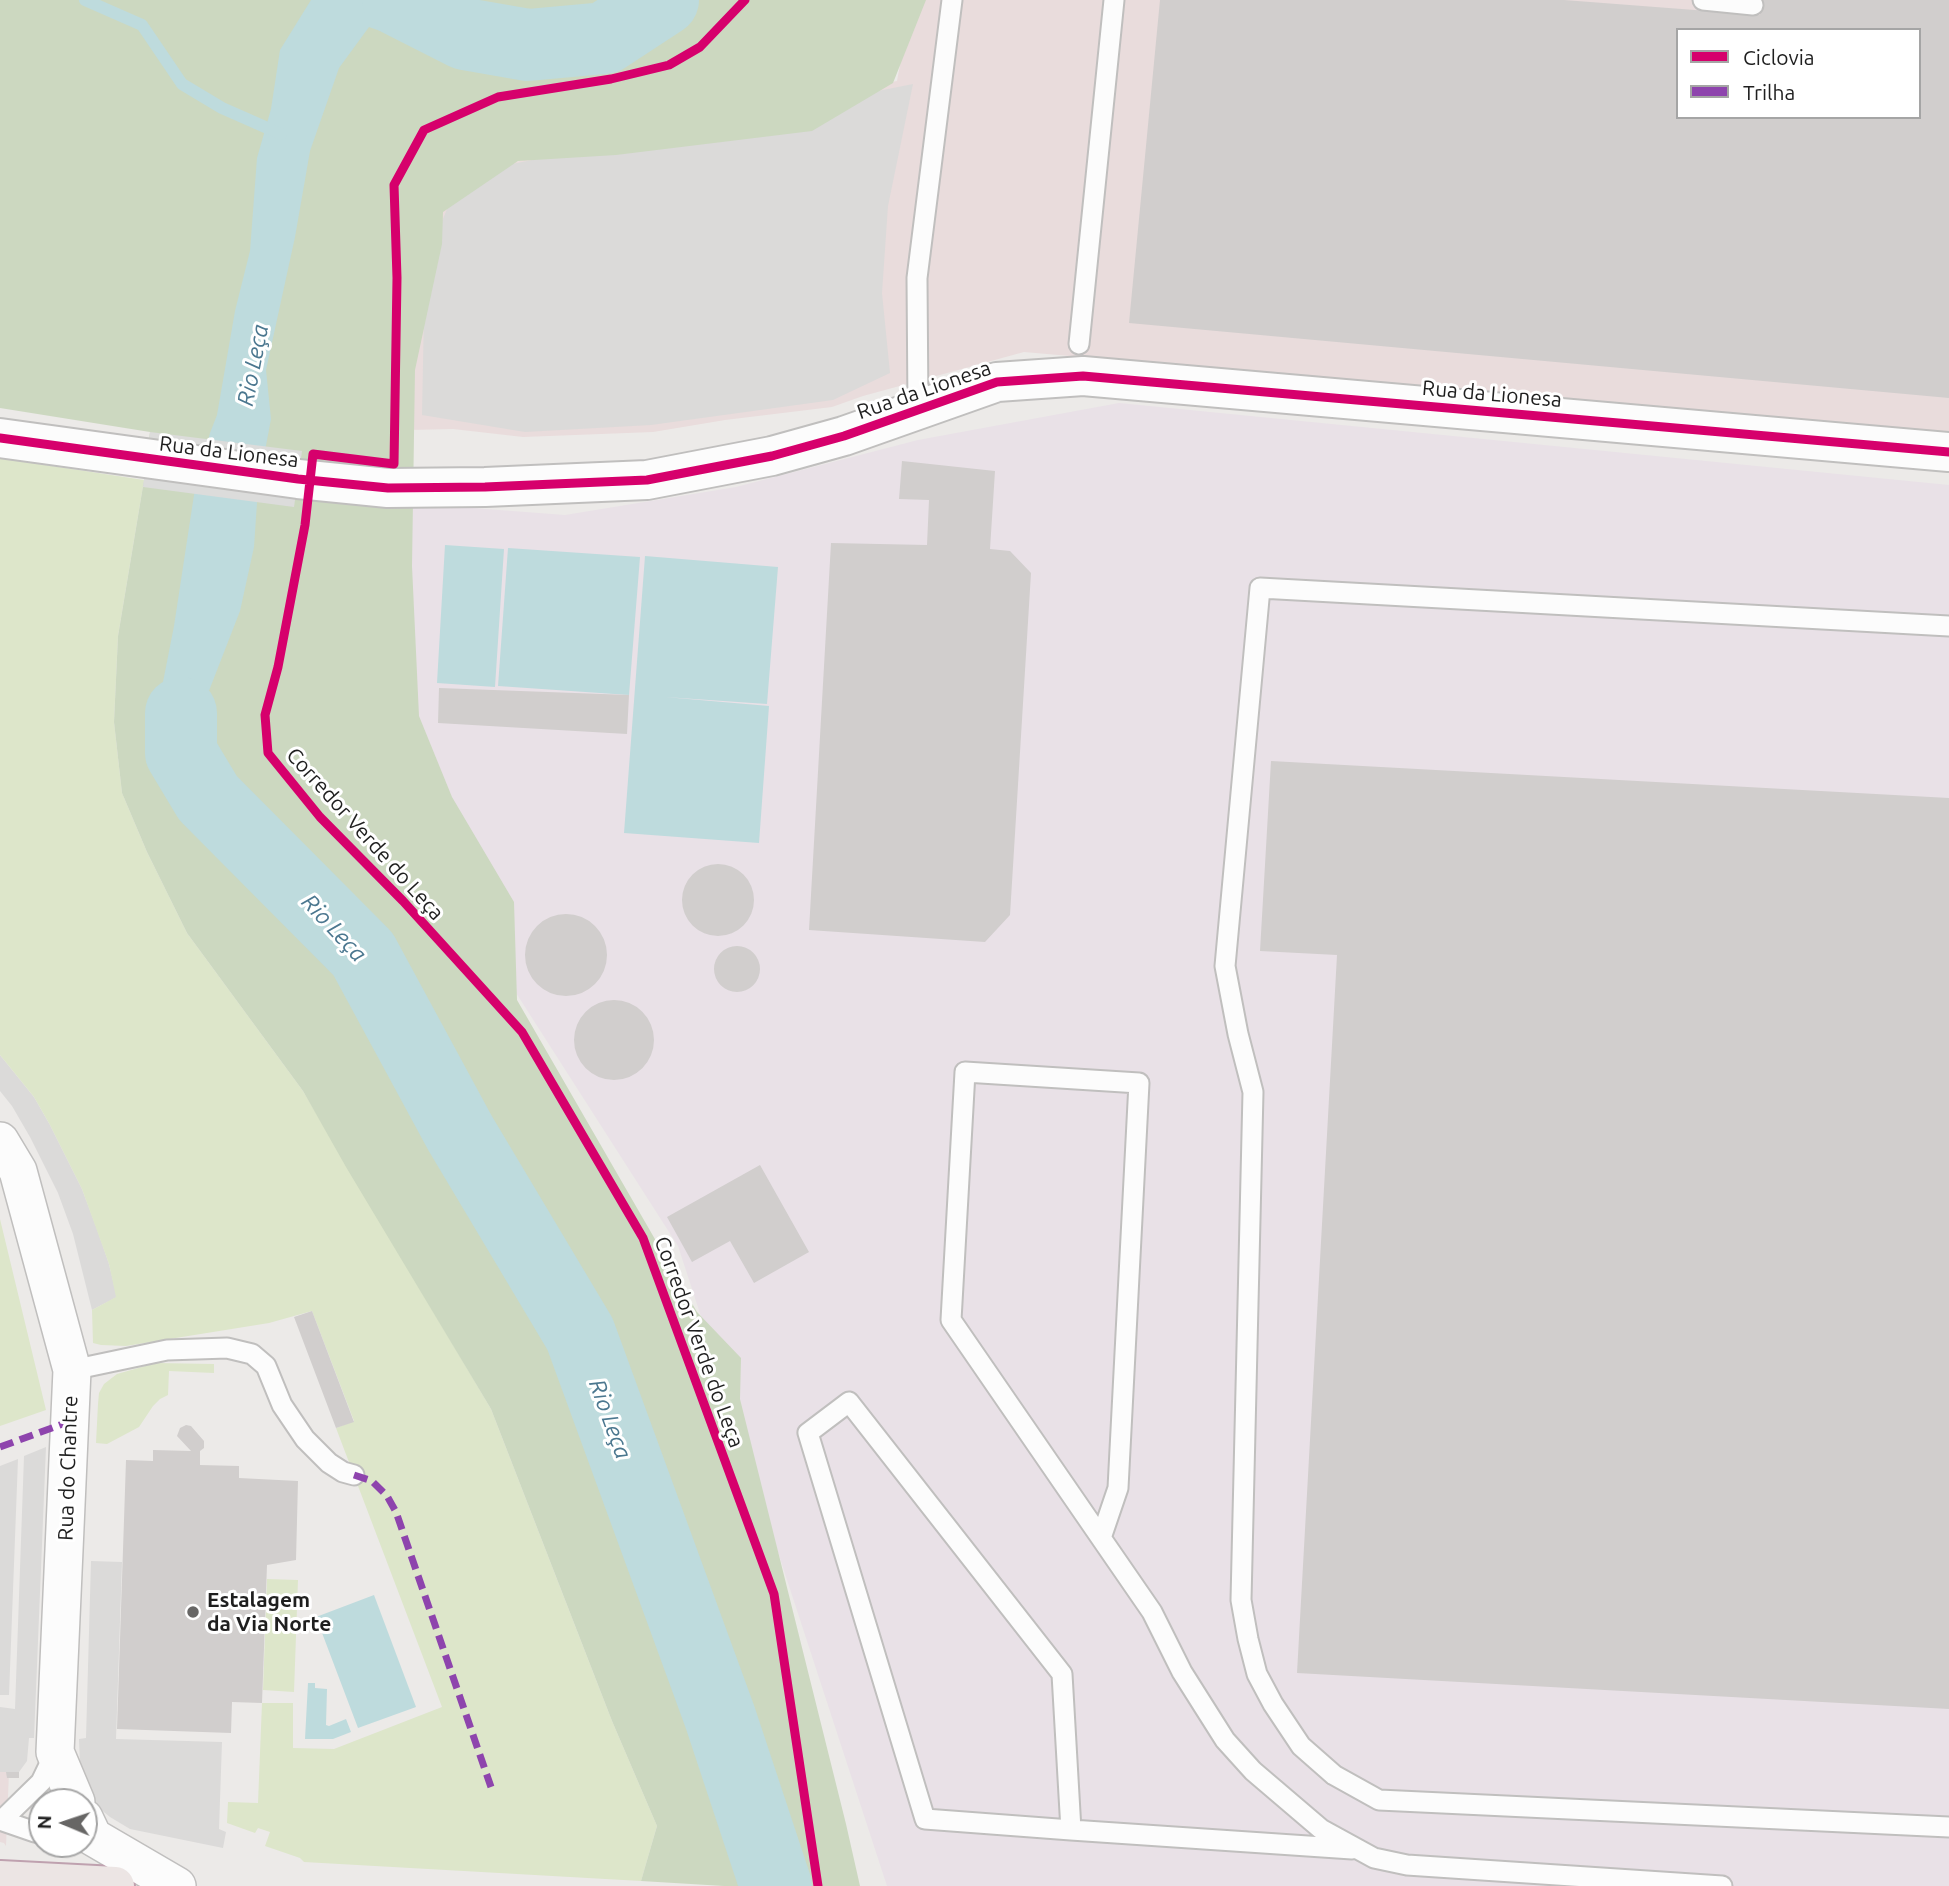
<!DOCTYPE html>
<meta charset="utf-8">
<style>
body{margin:0}
#map{position:relative;width:1949px;height:1886px;overflow:hidden;background:#eceae8;font-family:Ubuntu,sans-serif}
canvas{display:block}
.legend{position:absolute;left:1676px;top:28px;width:245px;height:91px;box-sizing:border-box;background:#fff;border:2px solid #a5a5a5;margin:0;padding:9px 12px;list-style:none;font-size:21px;color:#1f1f1f}
.legend li{display:flex;align-items:center;gap:14px;height:35px}
.legend b{width:35px;border:2px solid #a5a5a5}
.north{position:absolute;left:28px;top:1788px;width:70px;height:70px;box-sizing:border-box;background:#fff;border:2px solid #a5a5a5;border-radius:50%;rotate:272deg;font-size:19px;font-weight:700;line-height:28px;text-align:center;color:#1f1f1f}
.north::after{content:'';display:block;margin:auto;width:24px;height:32px;background:#676665;clip-path:polygon(50% 0,100% 100%,50% 72%,0 100%)}
</style>
<div id="map">
<canvas width="1949" height="1886"></canvas>
<ul class="legend">
<li><b style="height:9px;background:#d6006c"></b>Ciclovia</li>
<li><b style="height:9px;background:#8e44ad"></b>Trilha</li>
</ul>
<div class="north">N</div>
</div>
<script>
const c = document.querySelector('canvas').getContext('2d');
c.lineJoin = 'round';
function fillPath(path, color) { c.fillStyle = color; c.fill(path, 'evenodd'); }
const toPath = rows => new Path2D(rows.map(r => 'M' + r).join(''));
function trace(path, color, width, dash) { c.strokeStyle = color; c.lineWidth = width; c.lineCap = dash ? 'butt' : 'round'; c.setLineDash(dash || []); c.stroke(path); }
function write(font, color, halo, rows, align = 'center') {
  c.font = font + ' Ubuntu,sans-serif'; c.lineWidth = 6; c.setLineDash([]); c.textBaseline = 'middle'; c.strokeStyle = halo; c.fillStyle = color; for (const [text, x, y, turn = 0] of rows) {
    c.save(); c.translate(x, y); c.rotate((+turn || 0) * Math.PI / 180); c.textAlign = isNaN(turn) ? turn : align; if (halo) c.strokeText(text, 0, 0); c.fillText(text, 0, 0); c.restore();
  }
}
const commercial = toPath([
 [912,0,1949,0,1949,433,1024,352,863,396,832,407,725,420,653,432,523,437,453,429,409,430,429,174,503,165,706,116,897,81],
 [1678,30,1919,30,1919,117,1678,117],
 [0,1772,9,1772,6,1846,4,1843,0,1842]
]);
const industrial = toPath([
 [1119,403,1949,485,1949,1886,887,1886,678,1246,502,971,328,497,565,515,736,487,918,440]
]);
const religious = toPath([
 [913,84,888,206,882,293,890,373,833,400,651,425,525,432,422,415,425,261,462,174],
 [0,1055,34,1097,50,1125,82,1189,97,1229,109,1264,117,1297,92,1310,73,1234,58,1193,30,1137,12,1106,0,1091],
 [46,1447,34,1738,29,1738,27,1761,19,1772,0,1772,0,1707,15,1709,24,1456],
 [18,1459,9,1695,0,1695,0,1466],
 [91,1561,122,1562,116,1739,222,1742,219,1829,226,1832,223,1848,130,1829,110,1817,99,1808,91,1794,80,1764,79,1739,86,1738]
]);
const grass = toPath([
 [0,458,144,480,118,636,114,722,122,793,147,852,187,933,303,1091,491,1409,612,1721,657,1826,641,1881,304,1862,300,1858,265,1846,270,1832,258,1828,255,1833,227,1823,228,1802,258,1803,262,1703,293,1703,293,1748,334,1749,442,1707,336,1428,354,1421,312,1311,269,1323,126,1346,101,1345,93,1343,92,1310,116,1297,109,1264,82,1189,50,1125,34,1097,0,1055],
 [0,1219,46,1410,0,1426],
 [156,1363,214,1364,214,1373,169,1371,168,1395,160,1399,153,1406,139,1427,107,1444,96,1443,98,1404,99,1393,104,1384,117,1374],
 [267,1579,298,1580,294,1692,263,1690]
]);
const forest = toPath([
 [0,0,926,0,893,83,812,131,616,155,518,161,443,212,442,244,415,370,412,566,419,716,452,797,514,902,517,1000,697,1312,741,1358,740,1399,846,1824,860,1886,724,1886,641,1881,657,1826,612,1721,491,1409,346,1167,303,1091,187,933,147,852,122,793,114,722,118,636,144,480,150,432,0,408]
]);
const water = toPath([
 [311,0,474,0,487,18,484,57,434,50,369,27,339,68,310,151,295,237,266,370,271,419,258,488,254,547,240,611,205,701,199,735,243,792,191,807,152,738,174,626,194,495,210,433,217,415,235,311,250,251,257,158,271,109,280,50],
 [445,545,504,549,495,687,437,683],
 [508,548,640,557,629,695,498,686],
 [645,556,778,567,767,704,665,697,769,706,759,843,624,833],
 [374,1595,416,1707,358,1728,316,1617],
 [308,1683,315,1683,315,1688,327,1689,326,1725,329,1726,346,1719,351,1732,333,1739,305,1739]
]);
const pier = toPath([
 [150,432,302,451,294,507,143,487]
]);
const stream = toPath([
 [85,0,142,25,182,84,222,108,281,134]
]);
const river = toPath([
 [398,0,465,34,528,45,605,38,663,0],
 [181,713,181,753,208,798,363,954,460,1133,580,1334,720,1717,776,1886]
]);
const building = toPath([
 [1160,0,1564,0,1760,15,1762,0,1949,0,1949,398,1129,323],
 [1678,30,1919,30,1919,117,1678,117],
 [902,461,995,471,990,549,1010,551,1031,573,1010,915,985,942,809,930,831,543,927,545,929,500,899,499],
 [439,688,629,695,627,734,438,723],
 [1271,761,1949,798,1949,1709,1297,1673,1337,955,1260,951],
 '682 900a36 36 0 1 1 72 0a36 36 0 1 1-72 0Z',
 '525 955a41 41 0 1 1 82 0a41 41 0 1 1-82 0Z',
 '714 969a23 23 0 1 1 46 0a23 23 0 1 1-46 0Z',
 '574 1040a40 40 0 1 1 80 0a40 40 0 1 1-80 0Z',
 [760,1165,809,1252,754,1283,730,1241,692,1262,667,1217],
 [312,1311,354,1422,336,1428,294,1317],
 [186,1425,191,1426,204,1441,204,1448,200,1451,200,1465,239,1466,239,1478,298,1481,296,1560,267,1565,262,1703,232,1702,231,1733,117,1729,126,1460,153,1461,153,1450,191,1451,177,1436,180,1428],
 [6,1772,19,1772,19,1778,7,1778]
]);
const service = toPath([
 [1703,0,1753,5],
 [1079,344,1114,0],
 [918,410,917,278,952,0],
 [1949,626,1260,588,1225,966,1238,1034,1253,1092,1241,1600,1248,1639,1257,1674,1273,1704,1301,1746,1334,1775,1379,1800,1949,1827],
 [72,1370,167,1350,227,1348,252,1354,266,1366,282,1405,305,1439,329,1463,343,1472,354,1475],
 [1101,1538,1118,1488,1139,1083,965,1072,951,1320,1101,1538,1152,1612,1182,1672,1225,1740,1253,1771,1321,1829,1374,1858,1407,1865,1722,1886],
 [0,1820,35,1832,42,1833],
 [2,1820,41,1782,55,1753],
 [1071,1830,1062,1674,849,1402,808,1433,925,1819,1071,1830,1352,1849]
]);
const minor = toPath([
 [0,1141,18,1171,72,1370,55,1752,76,1802],
 [84,1818,93,1837,177,1886]
]);
const tertiary = toPath([
 [0,438,298,479,388,488,485,487,647,480,772,456,844,436,997,382,1083,376,1949,452]
]);
const trunk = toPath([
 [0,1880,115,1886]
]);
const quiet = toPath([
 [0,1447,71,1421],
 [354,1475,372,1481,387,1496,396,1512,491,1787]
]);
const cycleway = toPath([
 [745,0,700,47,669,65,611,79,498,97,424,130,394,185,397,278,394,464,313,454,305,525,278,667,265,715,268,753,320,817,403,901,522,1032,643,1238,774,1594,818,1886],
 [0,438,298,479,388,488,485,487,647,480,772,456,844,436,997,382,1083,376,1949,452]
]);
const markers = [
 [193,1612,7,"#676665"]
];
const streetNames = [
 ["Rua da Lionesa",924,390,-19],
 ["Rua da Lionesa",1492,394,5],
 ["Rua da Lionesa",229,452,7],
 ["Corredor Verde do Leça",365,834,48],
 ["Corredor Verde do Leça",699,1342,70],
 ["Rua do Chantre",68,1468,-88]
];
const poiNames = [
 ["Estalagem",207,1600],
 ["da Via Norte",207,1624]
];
const waterNames = [
 ["Rio Leça",253,365,-79],
 ["Rio Leça",334,928,47],
 ["Rio Leça",610,1419,70]
];
fillPath(commercial, '#e9dcdc');
fillPath(industrial, '#e9e1e7');
fillPath(religious, '#dbdad9');
fillPath(grass, '#dde6ca');
fillPath(forest, '#ccd8c0');
fillPath(water, '#bedbdd');
fillPath(pier, '#dcdcdb');
trace(stream, '#bedbdd', 12);
trace(river, '#bedbdd', 72);
fillPath(building, '#d1cecd');
trace(service, '#c0bfbe', 23);
trace(minor, '#c0bfbe', 40);
trace(tertiary, '#c0bfbe', 42);
trace(trunk, '#bfa1af', 42);
trace(service, '#fcfcfc', 19);
trace(minor, '#fcfcfc', 37);
trace(tertiary, '#fcfcfc', 38);
trace(trunk, '#ece5e4', 38);
trace(quiet, '#8e44ad', 7, [14, 7]);
trace(cycleway, '#d6006c', 9);
for (const [x, y, r, color] of markers) { const dot = new Path2D(); dot.arc(x, y, r, 0, 2 * Math.PI); c.fillStyle = color; c.fill(dot); trace(dot, '#fff', 2.5); }
write('21px', '#1f1f1f', '#fff', streetNames);
write('bold 21px', '#1f1f1f', '#fff', poiNames, 'left');
write('italic 23px', '#4b778f', '#fff', waterNames);
</script>
